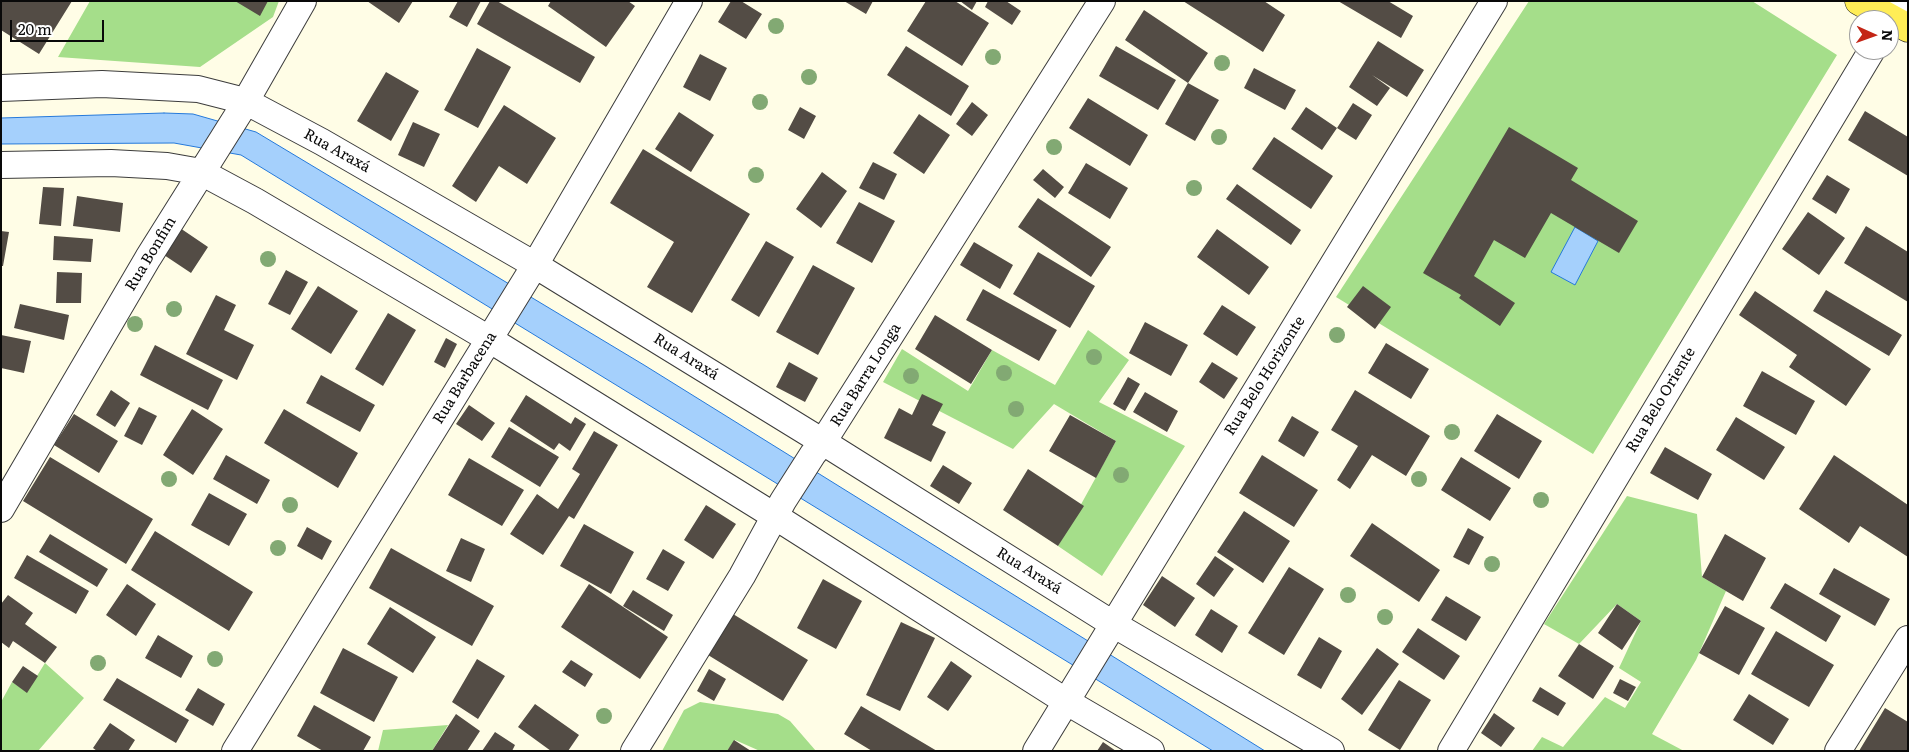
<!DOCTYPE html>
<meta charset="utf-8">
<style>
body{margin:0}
#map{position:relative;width:1909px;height:752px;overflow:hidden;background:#fffde6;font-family:Literata,serif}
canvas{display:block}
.frame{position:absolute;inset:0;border:2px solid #090909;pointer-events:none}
.north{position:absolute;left:1849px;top:10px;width:50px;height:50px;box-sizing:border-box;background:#fff;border:1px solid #9d9d9d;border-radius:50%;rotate:92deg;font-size:14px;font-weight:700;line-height:20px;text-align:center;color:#090909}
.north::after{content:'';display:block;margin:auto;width:18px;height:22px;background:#c42516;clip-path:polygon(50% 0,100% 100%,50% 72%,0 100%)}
.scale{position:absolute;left:10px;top:20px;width:94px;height:22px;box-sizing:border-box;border:2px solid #090909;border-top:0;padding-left:6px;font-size:15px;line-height:18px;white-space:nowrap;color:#090909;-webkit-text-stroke:4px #fff;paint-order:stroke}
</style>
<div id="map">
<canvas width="1909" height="752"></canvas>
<div class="frame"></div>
<div class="north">N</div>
<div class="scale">20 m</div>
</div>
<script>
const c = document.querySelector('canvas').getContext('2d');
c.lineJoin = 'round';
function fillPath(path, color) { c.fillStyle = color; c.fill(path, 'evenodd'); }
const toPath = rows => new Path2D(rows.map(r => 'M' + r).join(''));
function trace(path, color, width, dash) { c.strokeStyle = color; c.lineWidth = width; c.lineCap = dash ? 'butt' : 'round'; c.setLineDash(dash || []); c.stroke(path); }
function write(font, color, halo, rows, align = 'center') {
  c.font = font + ' Literata,serif'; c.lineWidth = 5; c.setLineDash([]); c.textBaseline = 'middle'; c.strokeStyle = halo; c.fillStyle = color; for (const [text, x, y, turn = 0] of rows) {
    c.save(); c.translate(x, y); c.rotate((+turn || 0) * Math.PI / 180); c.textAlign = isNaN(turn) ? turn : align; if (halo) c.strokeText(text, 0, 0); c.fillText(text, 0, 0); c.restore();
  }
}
const forest = toPath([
 [90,1,279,1,273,17,200,67,58,57],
 [1529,1,1752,1,1837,55,1593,454,1336,297],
 [1088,330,1129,360,1099,402,1185,446,1102,576,1058,546,1116,441,1054,404,1013,449,883,382,902,349,968,391,992,350,1055,385],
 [1627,496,1697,514,1702,577,1726,591,1696,660,1652,734,1684,751,1532,751,1542,737,1563,747,1605,697,1625,708,1641,682,1619,668,1641,621,1617,604,1579,644,1544,624],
 [45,663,84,698,38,751,1,751,1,702,12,682,27,692],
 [700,702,778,714,790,721,816,751,760,751,735,740,727,751,662,751,684,710],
 [448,725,432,751,378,751,383,730]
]);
const water = toPath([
 [164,113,193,114,256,132,644,365,1265,751,1213,751,241,155,174,143,1,144,1,118,164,113],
 [1575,227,1598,241,1575,285,1551,272,1575,227]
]);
const building = toPath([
 [1,1,72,1,39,54,1,30],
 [235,1,268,1,260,16],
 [367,1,413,1,399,23],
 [458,1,481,1,467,27,449,17],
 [490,1,497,1,595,57,580,83,477,24],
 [551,1,628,1,635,6,606,47,548,6],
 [731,1,741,1,762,14,746,39,718,22],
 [844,1,873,1,866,14],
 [926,1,955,1,989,23,962,66,907,31],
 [960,1,977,1,972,10],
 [988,1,1006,1,1021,11,1012,25,985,7],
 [1183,1,1264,1,1285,15,1263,52],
 [1338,1,1388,1,1413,16,1401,38],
 [1144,10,1208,53,1188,83,1125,40],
 [1378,41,1424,70,1407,97,1372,75,1390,88,1377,106,1349,87],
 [906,46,969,86,951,116,887,75],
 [1116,46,1176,80,1158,110,1099,76],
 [477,48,511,67,478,128,444,110],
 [700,54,727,68,710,101,683,87],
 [1254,68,1296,90,1285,110,1244,88],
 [386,72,419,91,391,141,357,121],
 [1188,83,1219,100,1195,141,1165,124],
 [1088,98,1148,135,1130,166,1069,128],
 [972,102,988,115,972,136,956,124],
 [1353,103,1372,115,1356,140,1337,128],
 [504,105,556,138,527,184,499,166,476,202,452,186],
 [800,107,816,116,804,139,788,130],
 [1306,107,1337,128,1322,150,1291,129],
 [1865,111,1908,137,1908,176,1848,140],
 [679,112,714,135,691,172,655,149],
 [919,114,950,135,924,174,893,153],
 [413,122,440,134,424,167,398,155],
 [1509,127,1578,168,1571,180,1638,221,1619,253,1551,213,1525,258,1494,240,1474,276,1515,303,1500,326,1459,298,1461,295,1423,273],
 [1274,137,1333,176,1311,209,1252,169],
 [643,149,750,214,692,313,647,287,674,242,610,203],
 [873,162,897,174,884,200,859,188],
 [1086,163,1128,188,1110,219,1068,193],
 [1043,169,1064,187,1055,198,1033,180],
 [822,172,847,191,821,228,796,209],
 [1827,175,1850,189,1836,214,1812,199],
 [1237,184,1301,230,1291,245,1226,199],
 [43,187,64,188,61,226,39,224],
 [77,196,123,203,120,232,73,226],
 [1038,198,1111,247,1091,277,1018,227],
 [859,202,895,221,872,263,836,243],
 [1808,212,1845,238,1819,275,1782,249],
 [1866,226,1908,252,1908,302,1844,263],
 [180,228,208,247,191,273,164,255],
 [1217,229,1269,267,1249,295,1197,257],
 [1,231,9,232,3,266,1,266],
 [54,236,93,239,91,262,53,260],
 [766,241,794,257,759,317,731,300],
 [974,242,1013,265,1000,289,960,265],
 [1038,252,1095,286,1070,328,1013,294],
 [813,265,855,288,818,355,776,332],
 [286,270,308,282,290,315,268,304],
 [57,272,82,273,81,303,56,303],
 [318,286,358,311,331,354,291,329],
 [1363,286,1391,307,1375,329,1347,307],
 [983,289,1057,330,1039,361,966,320],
 [1826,290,1902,335,1889,356,1813,311],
 [1755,291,1871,369,1846,406,1789,367,1797,355,1739,315],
 [216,295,236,305,224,330,254,345,237,380,186,354],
 [20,304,69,315,64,340,14,328],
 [1222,305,1256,327,1237,356,1203,334],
 [388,313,416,330,383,386,355,369],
 [935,315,992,350,971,384,915,349],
 [1145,322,1188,345,1171,376,1129,353],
 [1,335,31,341,24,373,1,368],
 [446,338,457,344,445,368,434,362],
 [1386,343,1429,369,1411,399,1368,373],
 [155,345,223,380,208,410,140,375],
 [789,362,818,378,805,402,776,387],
 [1212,362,1238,378,1224,399,1199,382],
 [1762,371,1815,401,1796,435,1743,406],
 [321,375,375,405,360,432,306,403],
 [1128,377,1140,384,1125,411,1113,404],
 [111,390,130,403,115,427,96,415],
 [1355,390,1430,436,1406,476,1372,455,1350,489,1337,480,1358,446,1331,430],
 [1145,392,1178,411,1167,432,1133,412],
 [922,394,943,404,932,425,946,432,931,462,884,438,899,408,912,415],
 [526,395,571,424,575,417,586,424,570,451,559,443,554,450,510,421],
 [469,405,495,423,482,441,456,424],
 [139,407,157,416,142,445,124,436],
 [192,409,223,429,193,475,163,455],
 [284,409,358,453,338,488,264,443],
 [74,414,118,441,99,473,54,445],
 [1497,414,1542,441,1519,479,1474,451],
 [1070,415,1116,441,1096,478,1049,451],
 [1292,416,1319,432,1304,457,1278,441],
 [1736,417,1785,447,1764,480,1716,450],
 [509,427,559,457,540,487,491,457],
 [594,431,618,445,574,519,569,516,543,555,510,534,537,494,558,509,580,474,572,469],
 [1665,447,1712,474,1698,500,1650,473],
 [226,455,270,480,257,504,213,479],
 [1262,455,1318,490,1294,527,1239,493],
 [1834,455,1908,505,1908,557,1860,526,1849,543,1799,509],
 [50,457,153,519,126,564,23,501],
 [1461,457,1511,488,1490,521,1441,490],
 [469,458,524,490,502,526,448,495],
 [943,465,972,483,959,504,930,486],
 [1028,469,1084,506,1058,546,1003,510],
 [209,493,247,514,229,546,191,525],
 [706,505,736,524,713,559,684,540],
 [1244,511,1290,541,1263,583,1217,552],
 [1372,523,1440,570,1419,602,1350,556],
 [584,524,634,552,611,594,560,566],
 [307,527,332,541,322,560,297,546],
 [1468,528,1484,537,1469,565,1453,557],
 [155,531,253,592,229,631,131,570],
 [50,534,108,569,97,587,39,552],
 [1725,534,1766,558,1743,601,1702,577],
 [461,538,485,549,471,582,446,571],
 [391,548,494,606,472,646,369,588],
 [663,549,685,562,668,591,646,579],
 [27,555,89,591,76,614,14,578],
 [1215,556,1234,569,1214,597,1196,584],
 [1289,567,1324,589,1284,655,1248,633],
 [1834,568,1890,599,1875,626,1819,594],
 [1162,576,1195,598,1175,627,1143,605],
 [823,579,862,601,836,649,797,628],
 [1785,583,1841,616,1826,642,1770,608],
 [127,584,156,604,136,636,106,615],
 [589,584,668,637,640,679,561,627],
 [633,590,673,615,664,631,623,606],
 [8,595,33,613,25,624,57,647,45,663,13,641,9,648,1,642,1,604],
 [1446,596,1481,617,1466,641,1431,620],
 [1617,604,1641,621,1622,650,1598,633],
 [1725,606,1765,628,1739,675,1699,653],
 [390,607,436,637,413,673,367,644],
 [1211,609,1238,626,1222,653,1195,635],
 [733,614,808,660,783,701,708,655],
 [901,622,935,638,900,711,866,695],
 [1418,628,1460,656,1444,680,1402,652],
 [1776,631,1834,665,1809,707,1751,674],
 [158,635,193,656,181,678,145,658],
 [1319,637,1342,651,1321,689,1297,675],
 [1579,644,1614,666,1593,699,1558,676],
 [343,648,398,677,374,722,320,693],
 [1377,648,1399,664,1362,715,1341,699],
 [477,659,505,676,478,719,452,702],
 [571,660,593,674,585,687,562,672],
 [951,661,972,676,948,711,927,697],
 [23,666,38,676,27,693,12,682],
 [709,669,726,679,714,701,697,691],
 [117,678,189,720,176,743,103,700],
 [1620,679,1636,687,1628,701,1613,693],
 [1399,680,1431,700,1400,750,1368,730],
 [1540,687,1566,703,1558,716,1532,701],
 [198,688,225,704,213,726,185,710],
 [1749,694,1789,719,1773,745,1733,720],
 [535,704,579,735,568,751,551,751,518,727],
 [314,705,371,737,363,751,323,751,297,736],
 [861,706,937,751,872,751,844,734],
 [1885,708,1908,722,1908,751,1859,751],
 [1494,713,1515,728,1501,747,1481,733],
 [456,714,480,731,467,751,432,751],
 [110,723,135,740,128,751,97,751,93,748],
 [495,732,515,745,512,751,482,751],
 [734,740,751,751,727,751],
 [1103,742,1116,751,1097,751]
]);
const street = toPath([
 [1889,21,1901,1],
 [1,88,102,84,198,89,245,101,322,142,535,265,823,442,1113,624,1331,751],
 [1,165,111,163,167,166,201,172,255,201,489,339,776,517,1067,702,1151,751],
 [1,509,148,258,239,113,303,1],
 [235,751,535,265,689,1],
 [634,751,742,576,783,501,813,454,823,442,1102,1],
 [1036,751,1494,1],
 [1451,751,1872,50],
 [1838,751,1908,639]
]);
const primary = toPath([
 [1859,1,1908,28]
]);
const trees = [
 [776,26],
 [993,57],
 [1222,63],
 [809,77],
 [760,102],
 [1219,137],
 [1054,147],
 [756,175],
 [1194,188],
 [268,259],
 [174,309],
 [135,324],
 [1337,335],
 [1094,357],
 [1004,373],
 [911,376],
 [1016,409],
 [1452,432],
 [1121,475],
 [169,479],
 [1419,479],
 [1541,500],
 [290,505],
 [278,548],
 [1492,564],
 [1348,595],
 [1385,617],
 [215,659],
 [98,663],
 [604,716]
];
const streetNames = [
 ["Rua Araxá",337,151,29],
 ["Rua Bonfim",151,254,-59],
 ["Rua Araxá",686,357,32],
 ["Rua Barra Longa",866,375,-58],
 ["Rua Belo Horizonte",1265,376,-58],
 ["Rua Barbacena",465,378,-58],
 ["Rua Belo Oriente",1661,400,-59],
 ["Rua Araxá",1029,571,32]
];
fillPath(forest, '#a5de8a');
fillPath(water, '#a5d0fc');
trace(water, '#2579da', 1);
fillPath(building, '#534c45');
trace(street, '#3c3c3c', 28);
trace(primary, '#1a1a1a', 29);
trace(street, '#fff', 26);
trace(primary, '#ffed56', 28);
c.fillStyle = '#82a973';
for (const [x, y] of trees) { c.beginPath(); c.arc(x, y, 8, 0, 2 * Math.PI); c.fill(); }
write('15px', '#090909', '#fff', streetNames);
</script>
